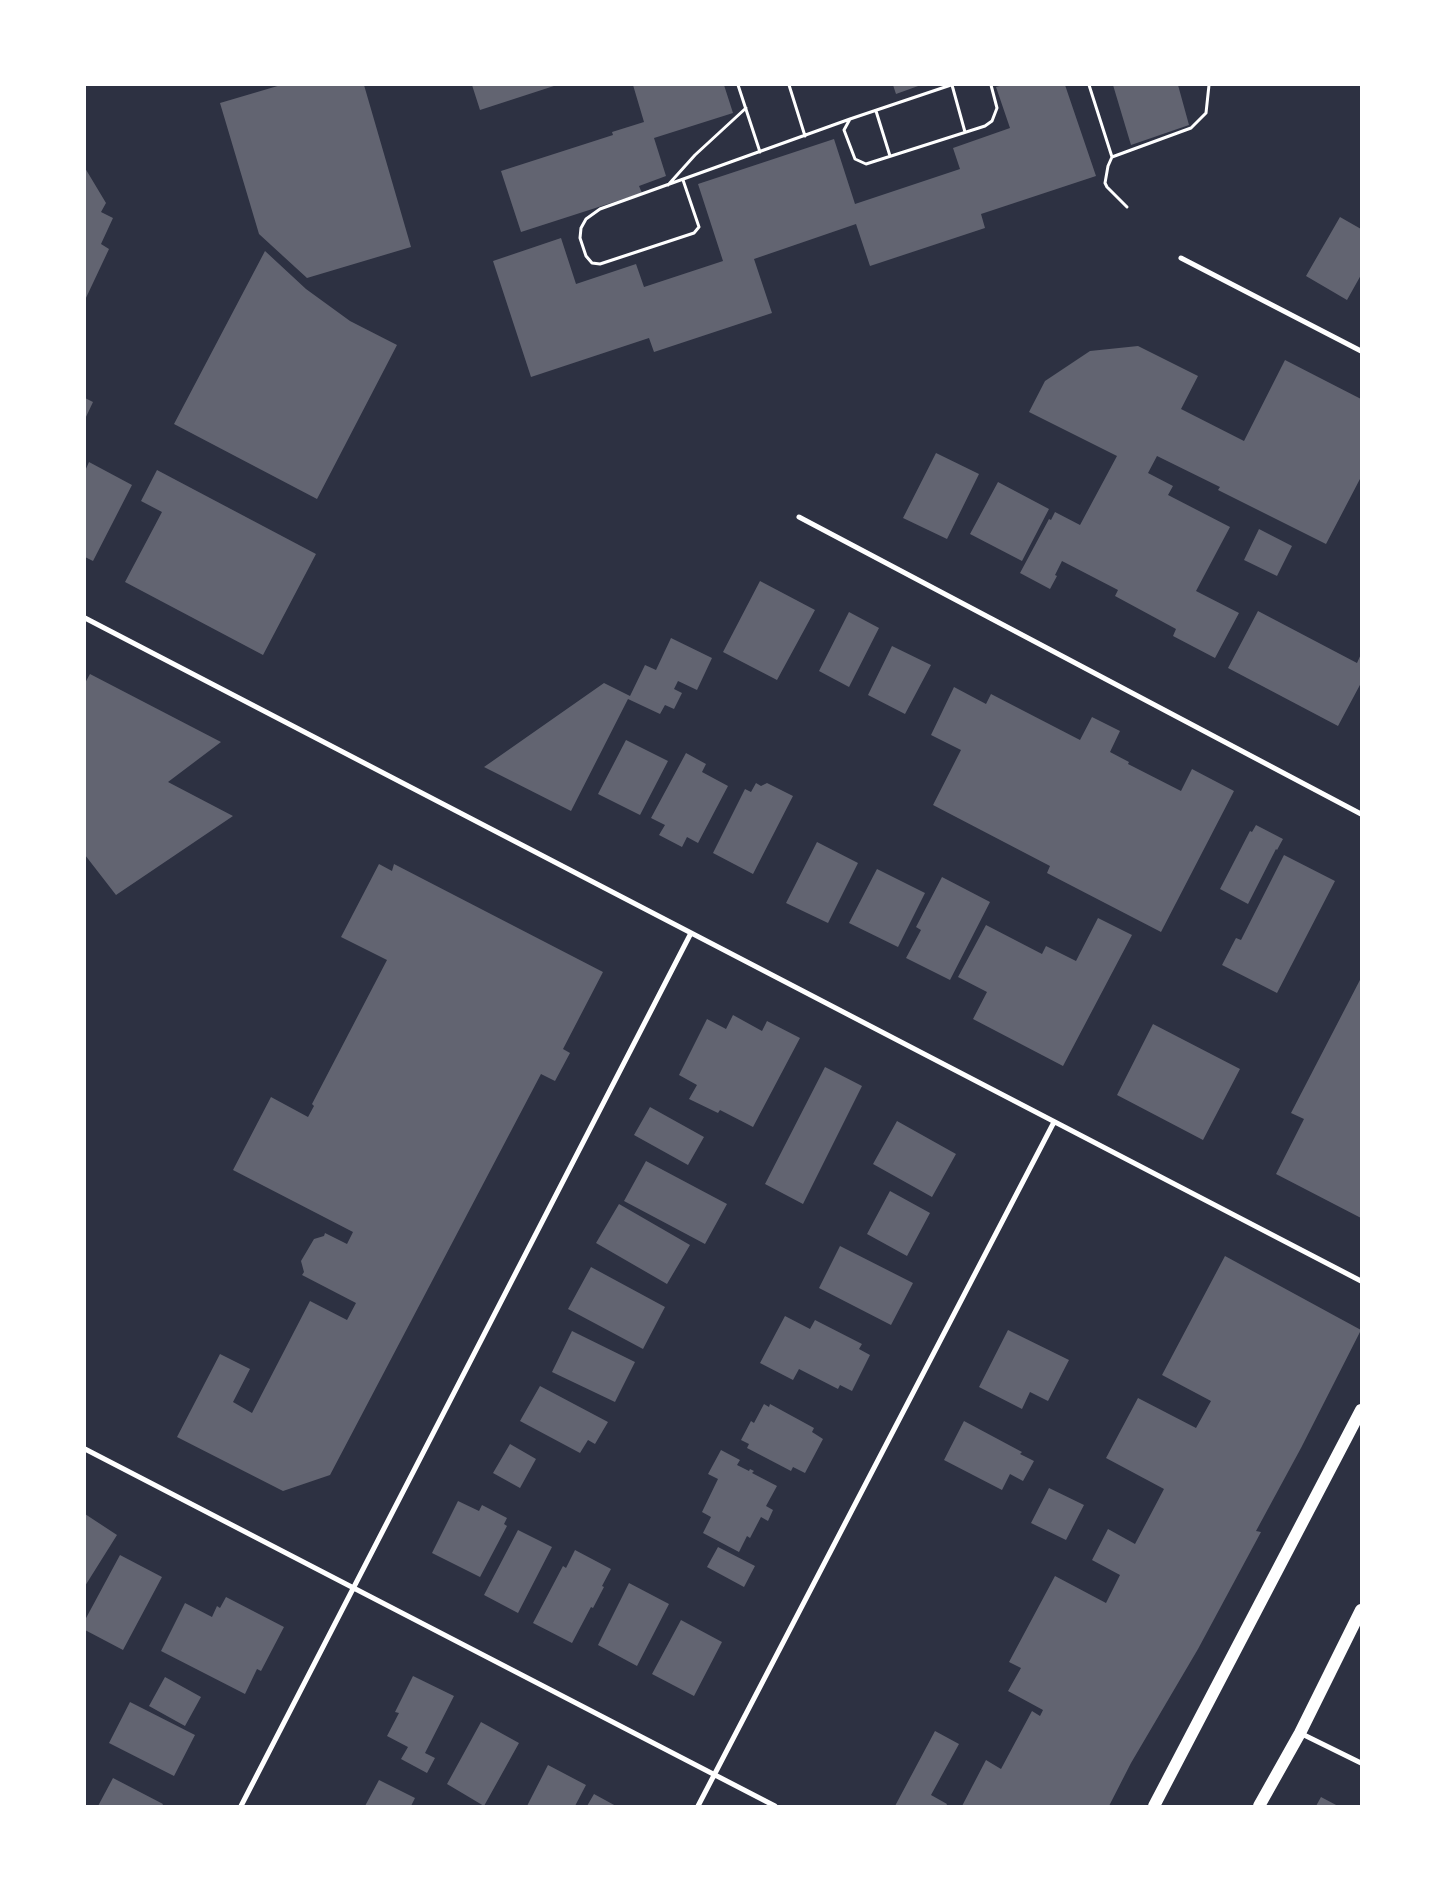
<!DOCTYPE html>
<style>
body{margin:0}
#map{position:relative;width:1446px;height:1891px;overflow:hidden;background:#2d3142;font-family:Inter,sans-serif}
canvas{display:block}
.frame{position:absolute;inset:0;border:86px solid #fff;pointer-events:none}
</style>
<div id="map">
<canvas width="1446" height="1891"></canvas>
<div class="frame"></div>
</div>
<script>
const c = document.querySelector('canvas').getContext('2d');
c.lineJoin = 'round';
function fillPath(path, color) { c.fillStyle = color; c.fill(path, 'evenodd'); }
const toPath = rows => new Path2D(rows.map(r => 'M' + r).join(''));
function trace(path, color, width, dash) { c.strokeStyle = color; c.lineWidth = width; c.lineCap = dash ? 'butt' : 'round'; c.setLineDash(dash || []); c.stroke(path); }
const building = toPath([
 [281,85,364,85,411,247,307,278,259,234,220,103],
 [472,85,557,85,480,110],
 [633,85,724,85,733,113,654,138,666,176,639,186,642,193,521,232,501,171,613,135,612,132,644,122],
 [893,85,921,85,896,94],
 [1003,85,1065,85,1096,176,981,214,985,228,870,266,856,224,754,259,772,313,654,352,649,338,531,377,493,261,561,238,576,284,636,264,644,287,723,261,698,184,834,139,855,204,960,169,953,148,1010,128,996,87],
 [1113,85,1178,85,1189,125,1131,145],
 [85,168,106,203,101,212,113,218,101,244,109,249,85,300],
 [1340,217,1361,229,1361,275,1347,300,1306,276],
 [265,251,306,289,350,321,397,345,317,499,174,424],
 [1138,346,1198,376,1181,409,1244,441,1285,360,1361,399,1361,477,1326,544,1218,490,1220,487,1157,456,1148,473,1173,486,1168,495,1230,527,1196,591,1239,613,1215,658,1173,636,1176,629,1115,596,1118,590,1062,561,1055,575,1057,576,1050,589,1020,573,1049,519,1051,520,1055,512,1080,525,1117,456,1029,412,1045,381,1090,351],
 [85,398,93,402,85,419],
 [936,453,979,474,947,539,903,518],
 [89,462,132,485,93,561,85,557,85,471],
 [157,470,316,554,263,655,125,582,162,512,141,501],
 [998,482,1049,509,1022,561,970,534],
 [1259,529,1292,546,1277,576,1244,560],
 [760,581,815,610,777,680,723,652],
 [1258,611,1357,663,1361,654,1361,683,1338,726,1228,668],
 [849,612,879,628,849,687,819,671],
 [671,638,712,658,697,690,678,681,674,689,682,693,674,709,665,705,660,714,628,699,571,811,484,767,604,683,630,696,645,665,656,670],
 [892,646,931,665,905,714,868,695],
 [90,674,221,742,168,782,233,816,116,895,85,855,85,683],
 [954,687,986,704,991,694,1080,740,1092,717,1120,731,1110,752,1129,762,1128,764,1181,791,1192,769,1234,791,1161,932,1047,873,1050,866,933,805,961,750,931,735],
 [626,740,668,761,640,815,598,794],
 [686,753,706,764,702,772,728,786,698,843,687,837,682,847,659,835,665,825,651,818],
 [756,783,761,786,767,783,793,796,753,874,713,853,745,789,751,792],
 [1256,825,1283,839,1277,850,1276,849,1248,904,1220,889,1250,831,1252,832],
 [817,842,858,863,828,923,786,903],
 [1284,855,1335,881,1277,993,1222,965,1236,938,1241,940],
 [379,864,392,871,394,864,603,972,563,1049,570,1053,555,1081,541,1074,330,1475,283,1491,177,1437,220,1354,250,1369,233,1402,252,1413,310,1301,347,1320,356,1303,302,1275,304,1272,301,1261,314,1239,324,1236,325,1233,347,1244,353,1232,233,1170,271,1097,308,1117,314,1106,312,1104,387,960,341,937],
 [877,869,925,893,898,947,849,923],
 [942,877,990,902,950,980,906,958,921,930,916,927],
 [1098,918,1132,935,1063,1066,973,1019,987,992,958,977,986,925,1042,954,1046,946,1076,961],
 [1361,978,1361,1218,1276,1174,1304,1119,1291,1113],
 [733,1015,762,1031,767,1021,800,1038,753,1127,720,1110,718,1113,689,1099,697,1085,679,1075,707,1019,726,1029],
 [1153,1024,1240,1069,1203,1140,1117,1095],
 [825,1067,862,1086,803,1204,765,1184],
 [650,1107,704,1137,688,1165,634,1135],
 [897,1121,956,1154,932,1197,873,1164],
 [646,1161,727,1204,705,1244,624,1201],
 [890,1191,930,1213,907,1256,867,1234],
 [619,1204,690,1245,667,1284,596,1243],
 [840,1246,913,1283,891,1325,819,1288],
 [1225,1256,1361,1330,1301,1448,1256,1531,1261,1532,1198,1649,1131,1763,1109,1806,962,1806,986,1760,1001,1769,1032,1711,1040,1716,1043,1710,1008,1691,1021,1668,1009,1662,1055,1576,1106,1603,1120,1575,1092,1560,1108,1529,1135,1544,1164,1489,1106,1458,1138,1398,1196,1428,1211,1401,1162,1375],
 [591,1267,665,1307,643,1349,568,1309],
 [785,1316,810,1329,815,1320,862,1344,859,1349,870,1355,852,1391,840,1385,838,1389,799,1369,793,1380,760,1363],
 [1008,1330,1069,1360,1048,1401,1030,1392,1022,1409,979,1387],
 [572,1331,635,1362,615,1402,552,1372],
 [540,1386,608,1422,595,1444,588,1440,580,1453,520,1421],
 [764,1404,769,1407,770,1404,814,1428,812,1432,823,1439,805,1473,793,1467,791,1471,747,1448,749,1444,741,1440,751,1421,754,1423],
 [964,1421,1022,1452,1020,1454,1034,1461,1023,1481,1010,1474,1002,1490,944,1460],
 [510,1444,536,1459,520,1488,493,1473],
 [721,1450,740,1460,737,1465,749,1471,750,1469,754,1471,752,1473,777,1486,766,1506,773,1510,768,1521,761,1517,750,1538,747,1536,739,1552,703,1533,711,1517,702,1512,718,1479,708,1474],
 [1049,1488,1084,1505,1066,1540,1031,1523],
 [458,1501,479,1511,482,1505,507,1518,504,1524,507,1526,480,1577,432,1553],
 [85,1514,117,1535,85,1586],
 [518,1530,552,1547,518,1613,484,1595],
 [718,1547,755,1566,744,1587,707,1567],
 [575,1550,611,1569,602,1586,604,1587,593,1608,591,1607,572,1643,533,1623,563,1566,566,1568],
 [120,1555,162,1577,123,1650,85,1630,85,1620],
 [629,1583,669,1604,637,1666,598,1645],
 [226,1597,284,1627,261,1671,257,1669,245,1694,161,1651,185,1603,212,1617,217,1606,220,1608],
 [681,1620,722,1642,694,1696,652,1674],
 [413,1676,454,1696,425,1753,435,1758,427,1773,401,1759,408,1747,387,1736,399,1713,395,1712],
 [165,1677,201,1697,185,1726,149,1706],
 [130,1702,195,1735,174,1776,109,1743],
 [481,1722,519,1743,484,1806,447,1784],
 [935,1731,959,1744,931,1795,947,1804,946,1806,895,1806],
 [548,1765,586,1785,575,1806,527,1806],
 [113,1778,163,1804,162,1806,98,1806],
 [379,1780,415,1798,411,1806,365,1806],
 [594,1794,616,1806,587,1806],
 [1321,1797,1338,1806,1316,1806]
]);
const path = toPath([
 [738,85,760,152],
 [789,85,805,136],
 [951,85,850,119,844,130,855,159,866,164,985,126,992,121,997,108,991,85],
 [952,85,965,132],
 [1089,85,1112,157],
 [876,111,890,156],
 [683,180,699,227,694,233,600,264,592,263,586,256,580,238,581,228,586,219,600,209,850,119],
 [668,185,695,155,746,108],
 [1127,207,1107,187,1105,183,1108,166,1112,157,1191,128,1206,113,1209,85]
]);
const minor = toPath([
 [1181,258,1361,351],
 [799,517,1361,814],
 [85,618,1361,1281],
 [85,1449,775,1806],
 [1300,1733,1361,1763],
 [241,1806,691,933],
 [698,1806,1054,1122]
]);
const primary = toPath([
 [1154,1806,1361,1410],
 [1259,1806,1300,1733,1361,1610]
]);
fillPath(building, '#626471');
trace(path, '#fff', 3);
trace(minor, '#fff', 5);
trace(primary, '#fff', 12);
</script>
